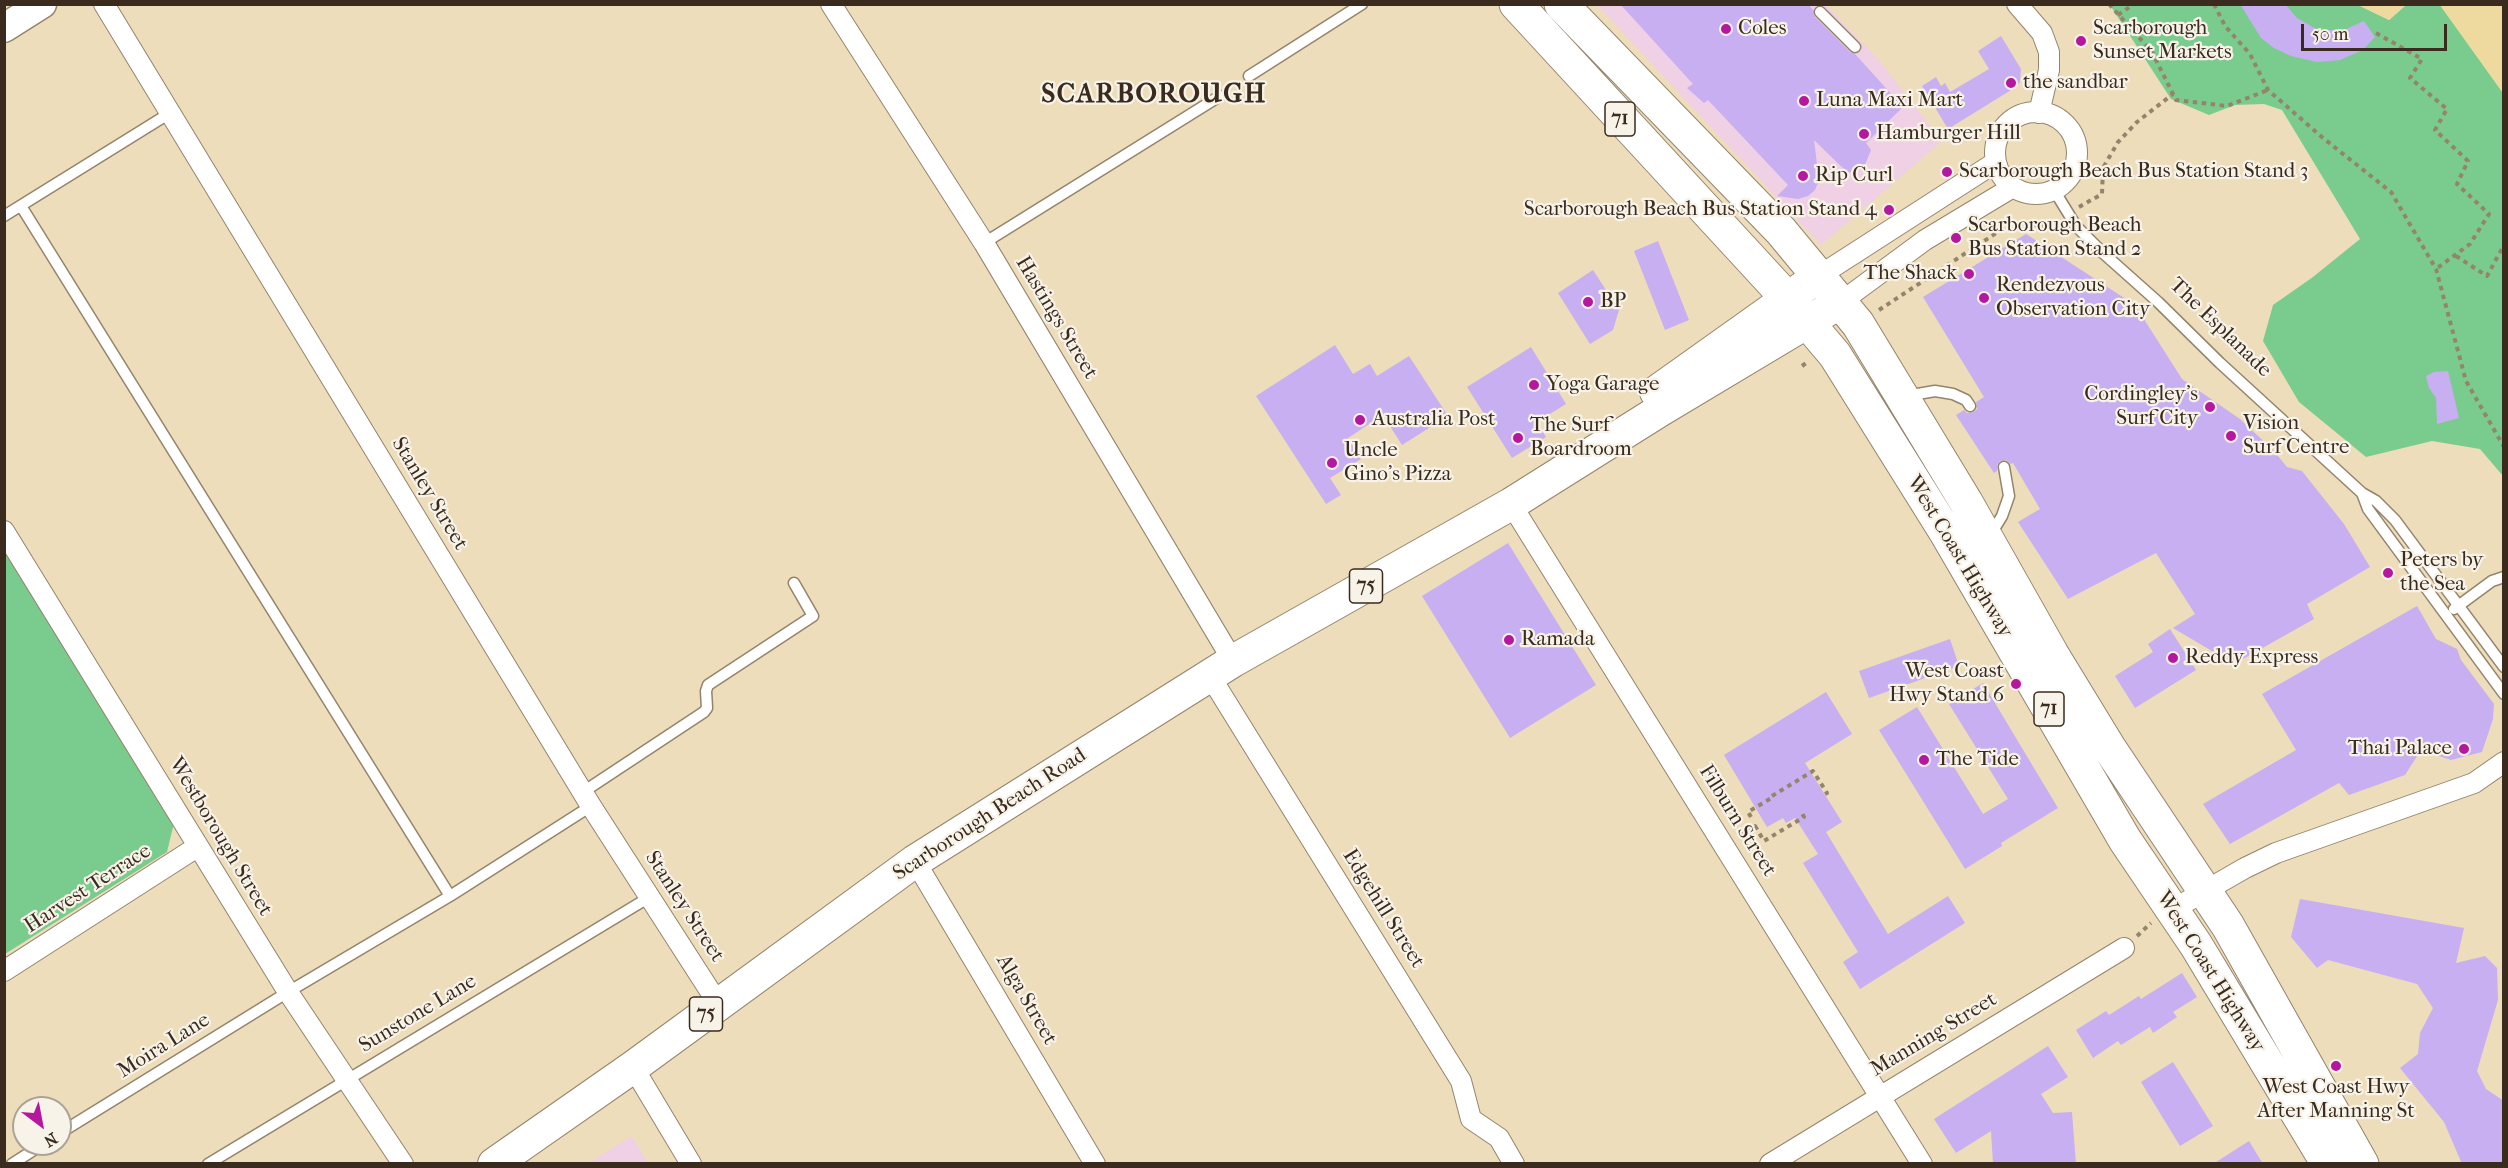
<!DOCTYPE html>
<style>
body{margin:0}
#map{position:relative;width:2508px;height:1168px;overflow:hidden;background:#edddbb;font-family:"IM FELL French Canon",serif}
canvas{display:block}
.frame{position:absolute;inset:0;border:6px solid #3b2a1e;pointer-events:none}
.north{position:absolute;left:12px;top:1096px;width:60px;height:60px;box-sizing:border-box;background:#f7f3e8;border:2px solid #aca397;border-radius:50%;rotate:148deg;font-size:16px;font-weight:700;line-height:24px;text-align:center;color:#3b2a1e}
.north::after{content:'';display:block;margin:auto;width:21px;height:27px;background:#b5179e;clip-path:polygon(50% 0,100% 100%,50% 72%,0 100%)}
.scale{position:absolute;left:2301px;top:24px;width:146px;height:27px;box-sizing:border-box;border:3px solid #3b2a1e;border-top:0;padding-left:8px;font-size:18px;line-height:21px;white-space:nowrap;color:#3b2a1e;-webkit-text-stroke:4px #f7f3e8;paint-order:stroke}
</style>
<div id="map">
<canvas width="2508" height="1168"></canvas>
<div class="frame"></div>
<div class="north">N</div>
<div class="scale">50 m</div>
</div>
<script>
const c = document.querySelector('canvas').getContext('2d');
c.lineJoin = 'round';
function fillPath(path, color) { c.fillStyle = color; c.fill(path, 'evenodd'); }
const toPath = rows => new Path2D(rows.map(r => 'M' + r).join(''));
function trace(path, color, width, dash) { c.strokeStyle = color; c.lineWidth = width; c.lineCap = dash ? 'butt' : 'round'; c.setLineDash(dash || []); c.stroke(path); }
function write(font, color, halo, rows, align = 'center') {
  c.font = font + ' "IM FELL French Canon",serif'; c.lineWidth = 4.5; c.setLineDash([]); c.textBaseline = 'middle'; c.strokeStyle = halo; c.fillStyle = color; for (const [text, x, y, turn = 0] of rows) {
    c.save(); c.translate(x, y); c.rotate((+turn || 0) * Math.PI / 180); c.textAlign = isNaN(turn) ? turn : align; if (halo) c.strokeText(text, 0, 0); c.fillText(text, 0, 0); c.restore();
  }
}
const built = toPath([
 [1597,5,1826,5,1878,59,1942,141,1821,245],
 [632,1136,648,1163,589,1163]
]);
const green = toPath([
 [2110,5,2358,5,2389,20,2406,5,2440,5,2503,93,2503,476,2480,449,2432,441,2366,457,2299,402,2263,341,2273,305,2313,277,2360,239,2282,110,2264,104,2235,105,2209,115,2171,99],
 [4,538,174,823,167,852,5,954]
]);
const sand = toPath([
 [2358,5,2406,5,2389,20],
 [2440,5,2503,5,2503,93]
]);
const building = toPath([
 [1620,4,1808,4,1813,10,1815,17,1850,52,1855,54,1903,107,1866,143,1871,150,1864,167,1848,173,1814,140,1819,180,1815,190,1808,196,1798,199,1777,196,1788,185,1708,100,1704,103,1687,88,1693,84],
 [2240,4,2285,4,2297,18,2318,30,2344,30,2364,21,2375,37,2363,50,2340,60,2317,62,2291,56,2274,48,2261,38],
 [2001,36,2021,69,2020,82,2016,87,1948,129,1922,86,1936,77,1941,86,1945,83,1950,92,1989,69,1978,51],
 [2026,234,2135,305,2182,379,2240,419,2273,450,2287,467,2302,471,2344,524,2370,567,2307,604,2314,619,2234,664,2173,628,2195,614,2156,553,2068,599,2018,522,2040,509,2013,463,2011,464,2006,460,2000,461,1997,465,1997,471,1994,473,1956,415,1964,410,1967,413,1974,412,1977,409,1976,402,1984,397,1923,297],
 [1658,241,1689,320,1665,330,1634,251],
 [1593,270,1619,310,1613,330,1590,344,1558,293],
 [1335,345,1353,374,1370,364,1377,376,1409,356,1448,416,1402,445,1383,415,1348,438,1361,459,1330,478,1341,495,1326,504,1256,396],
 [1531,347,1566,404,1537,422,1546,437,1512,458,1467,387],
 [2448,371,2459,418,2437,424,2436,398,2429,388,2426,376,2434,372],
 [1508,543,1596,685,1510,738,1422,596],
 [2417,606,2436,639,2457,649,2461,660,2494,704,2493,719,2482,752,2451,760,2421,750,2405,775,2349,795,2339,783,2230,844,2203,804,2296,750,2262,694],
 [2170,629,2196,670,2135,708,2115,676,2153,652,2148,644],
 [1950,639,1959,666,1869,698,1859,671],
 [1983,683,2058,808,2001,843,2002,846,1965,869,1879,730,1917,707,1983,814,2008,799,1949,704],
 [1826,692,1852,734,1805,763,1842,822,1826,832,1888,934,1948,896,1965,923,1860,989,1843,962,1858,952,1803,863,1818,854,1795,818,1786,823,1783,818,1767,827,1724,755],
 [2300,899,2464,928,2456,963,2485,956,2497,968,2498,1000,2477,1071,2486,1089,2504,1101,2504,1164,2462,1164,2444,1122,2400,1068,2418,1054,2420,1033,2433,1008,2417,984,2328,960,2317,968,2291,937],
 [2182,973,2197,997,2173,1012,2177,1017,2153,1033,2150,1027,2121,1045,2118,1041,2093,1058,2076,1030,2106,1011,2109,1015,2139,996,2141,999],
 [2048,1046,2068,1077,2041,1094,2053,1113,2072,1112,2076,1164,1993,1164,1991,1131,1956,1153,1934,1119],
 [2173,1062,2213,1126,2180,1146,2141,1082],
 [2249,1141,2263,1164,2213,1164]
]);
const path = toPath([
 [2109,4,2152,52,2176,100,2227,106,2268,90],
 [2214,4,2225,26,2250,54,2268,90,2323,138,2391,192,2436,269,2466,381,2504,447],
 [2118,15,2134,4],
 [2376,33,2422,59,2410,78,2447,109,2435,130,2468,161,2457,184,2489,214,2470,244,2436,269],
 [2079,207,2102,194,2103,168,2118,142,2137,122,2173,94],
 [2456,256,2487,276,2504,245],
 [1879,310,2010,224,2047,226,2057,220],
 [1802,366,1809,361],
 [1772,796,1813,771,1827,793,1825,794],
 [1751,817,1748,812,1773,797],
 [1740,832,1742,834,1755,826,1764,841,1804,817,1802,813],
 [2137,936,2151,923]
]);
const lane = toPath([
 [1820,12,1855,47],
 [1249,76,1362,4],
 [2054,190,2076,226,2103,253,2158,302,2220,363,2362,493,2376,501,2395,520,2504,667],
 [21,206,450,896],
 [4,216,170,113],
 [984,243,1220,96],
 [1906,396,1935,391,1953,394,1966,400,1970,406],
 [2362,493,2368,509,2504,694],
 [1991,534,2002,516,2009,496,2004,467],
 [2454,609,2492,581,2504,577],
 [583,792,704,712,707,708,706,691,708,685,813,616,794,583],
 [60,1133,288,992,450,896,591,806],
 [12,1164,43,1144],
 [208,1164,648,898]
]);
const street = toPath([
 [104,4,591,806,719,1005],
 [831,4,984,243,1233,661],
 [2017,4,2042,33,2049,52,2049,70,2039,113],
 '1995 153a41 41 0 1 1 82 0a41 41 0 1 1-82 0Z',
 [1819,276,1996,162],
 [1841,302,1925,240,2013,187],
 [1511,504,1922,1164],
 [4,531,288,992,403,1164],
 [1210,676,1461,1081,1471,1119,1499,1138,1514,1164],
 [915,861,1095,1164],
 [2172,910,2245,868,2276,853,2474,783,2504,762],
 [4,971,197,847],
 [633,1067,691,1164],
 [1770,1164,2124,948]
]);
const secondary = toPath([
 [4,28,42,4]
]);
const primary = toPath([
 [1656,392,1819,276],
 [494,1164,633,1067,915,861,1233,661,1511,504,1659,411,1841,302]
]);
const highway = toPath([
 [1516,4,1786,297,1835,355,1945,531,2125,840,2196,945,2328,1164],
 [1561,4,1781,231,1858,324,1966,502,2052,654,2110,749,2228,926,2362,1164]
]);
const markers = [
 [1726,29,6,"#b5179e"],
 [2081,41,6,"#b5179e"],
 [2011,83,6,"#b5179e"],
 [1804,101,6,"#b5179e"],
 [1864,134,6,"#b5179e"],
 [1947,172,6,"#b5179e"],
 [1803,176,6,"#b5179e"],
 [1889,210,6,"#b5179e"],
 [1956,238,6,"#b5179e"],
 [1969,274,6,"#b5179e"],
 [1984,298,6,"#b5179e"],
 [1588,302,6,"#b5179e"],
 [1534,385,6,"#b5179e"],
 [2210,407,6,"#b5179e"],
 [1360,420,6,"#b5179e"],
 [2231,436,6,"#b5179e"],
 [1518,438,6,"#b5179e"],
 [1332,463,6,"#b5179e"],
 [2388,573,6,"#b5179e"],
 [1509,640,6,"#b5179e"],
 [2173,658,6,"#b5179e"],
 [2016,684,6,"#b5179e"],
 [2464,749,6,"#b5179e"],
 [1924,760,6,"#b5179e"],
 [2336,1066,6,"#b5179e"]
];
const shields = [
 [1620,119,30],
 [1366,586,33],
 [2049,709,30],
 [706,1014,33]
];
const shieldNames = [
 ["71",1620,119],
 ["75",1366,586],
 ["71",2049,709],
 ["75",706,1014]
];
const poiNames = [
 ["Coles",1738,29],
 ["Scarborough",2093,29],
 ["Sunset Markets",2093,53],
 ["the sandbar",2023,83],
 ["Luna Maxi Mart",1816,101],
 ["Hamburger Hill",1876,134],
 ["Scarborough Beach Bus Station Stand 3",1959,172],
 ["Rip Curl",1815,176],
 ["Scarborough Beach Bus Station Stand 4",1877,210,"right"],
 ["Scarborough Beach",1968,226],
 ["Bus Station Stand 2",1968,250],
 ["The Shack",1957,274,"right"],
 ["Rendezvous",1996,286],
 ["Observation City",1996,310],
 ["BP",1600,302],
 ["Yoga Garage",1546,385],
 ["Cordingley's",2198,395,"right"],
 ["Surf City",2198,419,"right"],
 ["Australia Post",1372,420],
 ["Vision",2243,424],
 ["Surf Centre",2243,448],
 ["The Surf",1530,426],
 ["Boardroom",1530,450],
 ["Uncle",1344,451],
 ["Gino's Pizza",1344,475],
 ["Peters by",2400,561],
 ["the Sea",2400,585],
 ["Ramada",1521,640],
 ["Reddy Express",2185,658],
 ["West Coast",2004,672,"right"],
 ["Hwy Stand 6",2004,696,"right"],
 ["Thai Palace",2452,749,"right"],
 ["The Tide",1936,760],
 ["West Coast Hwy",2336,1088,"center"],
 ["After Manning St",2336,1112,"center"]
];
const streetNames = [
 ["Hastings Street",1056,318,59],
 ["The Esplanade",2220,328,44],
 ["Stanley Street",429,494,59],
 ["West Coast Highway",1959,557,59],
 ["Scarborough Beach Road",990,815,-33],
 ["Filburn Street",1737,821,58],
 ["Westborough Street",220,837,59],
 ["Harvest Terrace",88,889,-33],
 ["Stanley Street",684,907,57],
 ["Edgehill Street",1383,909,58],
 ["West Coast Highway",2210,972,58],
 ["Alga Street",1026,1000,60],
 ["Sunstone Lane",418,1014,-31],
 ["Manning Street",1934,1035,-31],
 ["Moira Lane",164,1046,-32]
];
const districtNames = [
 ["SCARBOROUGH",1154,95]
];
fillPath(built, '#f0d0e5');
fillPath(green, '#7acc8e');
fillPath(sand, '#eeda9e');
fillPath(building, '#c7aff1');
trace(lane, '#94846c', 13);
trace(street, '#94846c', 22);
trace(secondary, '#94846c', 31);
trace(primary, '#94846c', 34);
trace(highway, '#94846c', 35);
trace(path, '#94846c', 4, [4.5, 4.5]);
trace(lane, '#fff', 10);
trace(street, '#fff', 20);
trace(secondary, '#fff', 28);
trace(primary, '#fff', 32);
trace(highway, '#fff', 33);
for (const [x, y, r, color] of markers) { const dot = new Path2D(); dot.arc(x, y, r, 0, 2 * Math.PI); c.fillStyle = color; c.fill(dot); trace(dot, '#f7f3e8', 2); }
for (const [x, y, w] of shields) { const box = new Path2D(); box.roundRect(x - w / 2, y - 17, w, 34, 4.5); c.fillStyle = '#f7f3e8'; c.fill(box); trace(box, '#3b2a1e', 1.5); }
write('bold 20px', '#3b2a1e', null, shieldNames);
write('21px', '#3b2a1e', '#f7f3e8', poiNames, 'left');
write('21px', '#3b2a1e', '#f7f3e8', streetNames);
c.letterSpacing = '1.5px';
write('bold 27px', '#3b2a1e', '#f7f3e8', districtNames);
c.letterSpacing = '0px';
</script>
